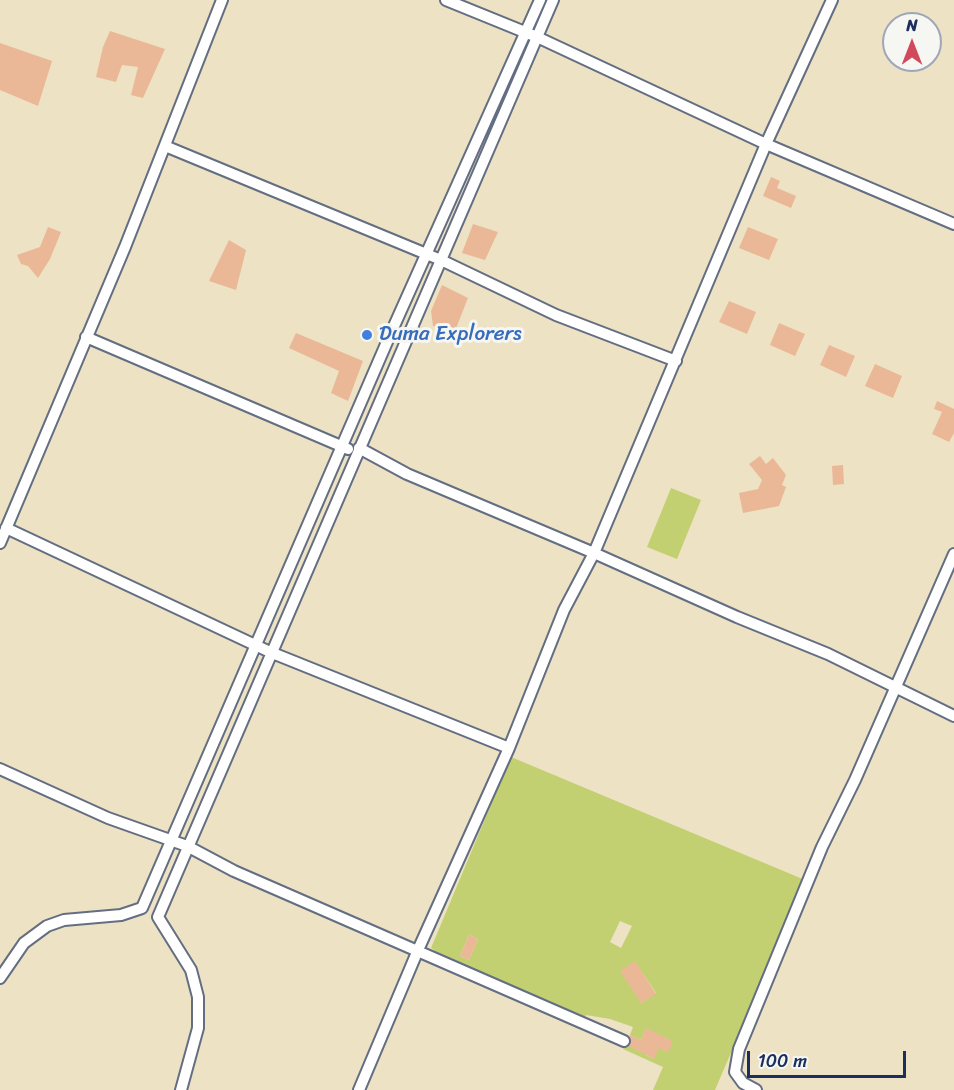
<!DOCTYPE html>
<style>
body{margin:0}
#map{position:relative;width:954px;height:1090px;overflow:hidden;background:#ede2c4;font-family:Sriracha,sans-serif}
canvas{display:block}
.north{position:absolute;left:882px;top:12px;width:60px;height:60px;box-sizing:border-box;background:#f6f6f2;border:2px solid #9ea6b7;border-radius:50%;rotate:0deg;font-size:16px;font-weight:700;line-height:24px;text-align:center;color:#1b2f5e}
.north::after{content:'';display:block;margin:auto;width:21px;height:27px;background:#d1495b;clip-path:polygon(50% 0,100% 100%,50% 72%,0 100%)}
.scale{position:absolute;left:747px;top:1051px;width:159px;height:27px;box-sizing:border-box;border:3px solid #1b2f5e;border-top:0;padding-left:8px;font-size:18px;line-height:21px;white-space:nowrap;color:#1b2f5e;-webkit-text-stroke:4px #f6f6f2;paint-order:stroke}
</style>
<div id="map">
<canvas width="954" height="1090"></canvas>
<div class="north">N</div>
<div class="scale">100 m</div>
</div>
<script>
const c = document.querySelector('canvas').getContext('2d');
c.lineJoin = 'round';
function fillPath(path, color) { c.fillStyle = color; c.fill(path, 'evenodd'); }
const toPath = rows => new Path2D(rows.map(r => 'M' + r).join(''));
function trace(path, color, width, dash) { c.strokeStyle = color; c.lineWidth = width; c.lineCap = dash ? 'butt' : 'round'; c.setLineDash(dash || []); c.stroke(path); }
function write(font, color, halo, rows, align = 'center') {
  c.font = font + ' Sriracha,sans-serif'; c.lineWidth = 6; c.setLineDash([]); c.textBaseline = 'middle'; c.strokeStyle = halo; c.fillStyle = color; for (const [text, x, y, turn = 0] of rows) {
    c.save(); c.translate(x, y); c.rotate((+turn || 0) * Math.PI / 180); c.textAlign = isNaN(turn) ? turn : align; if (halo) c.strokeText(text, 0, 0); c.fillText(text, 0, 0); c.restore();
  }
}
const green = toPath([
 [671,488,701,500,677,559,647,547],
 [511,757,805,880,715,1090,653,1090,663,1067,623,1049,625,1044,638,1050,650,1046,646,1055,654,1059,646,1029,641,1040,630,1035,633,1027,610,1019,586,1015,579,1029,429,961,434,950,431,948],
 [620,921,632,926,621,948,610,942],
 [469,935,478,939,469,960,460,956],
 [635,962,656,993,641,1003]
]);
const building = toPath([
 [110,31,165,49,143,98,131,95,138,67,122,65,116,82,96,77,103,47],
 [0,43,52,61,38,106,0,90],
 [771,177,780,181,777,188,796,196,791,208,763,196],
 [473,224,498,232,485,260,462,253],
 [48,227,61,232,50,259,38,278,28,266,21,264,17,255,40,247],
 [748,227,778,239,769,260,739,248],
 [229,240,246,250,236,290,209,281],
 [442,285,468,298,453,336,433,326,431,311],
 [729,301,756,312,747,334,719,322],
 [779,323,805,334,795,356,770,345],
 [296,333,363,361,348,401,331,393,339,371,289,348],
 [829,345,855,356,846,377,820,365],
 [875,364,902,376,893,398,865,386],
 [937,401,954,409,954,433,949,442,932,434,942,412,934,409],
 [760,456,766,464,773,458,786,475,782,485,786,487,779,506,743,513,739,493,758,489,762,480,749,464],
 [843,465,844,484,833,485,832,466],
 [469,935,478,939,469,960,460,956],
 [635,961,656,994,641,1003,620,971],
 [646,1028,673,1041,668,1052,659,1048,654,1059,629,1046,630,1035,641,1040]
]);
const minor = toPath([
 [446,0,537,37,766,144,954,224],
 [165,146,441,260,556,315,676,361],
 [86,337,348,449],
 [359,448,407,474,594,553,737,617,828,654,954,716],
 [6,528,270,652,509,748],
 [0,543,125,247,222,0],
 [0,769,108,818,187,846,234,871,624,1041],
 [0,978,24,943,47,926,64,920,121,915,142,908,390,335,540,0],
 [181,1090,198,1028,198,997,191,970,158,917,553,0],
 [359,1090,418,950,509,748,564,610,594,553,766,144,832,0],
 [756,1090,743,1083,735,1072,739,1049,822,847,855,780,954,554]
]);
const markers = [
 [367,335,6,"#3f7fe0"]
];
const shopNames = [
 ["Duma Explorers",379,335]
];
fillPath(green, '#c2d071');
fillPath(building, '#eab896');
trace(minor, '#646e82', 14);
trace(minor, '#fff', 10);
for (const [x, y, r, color] of markers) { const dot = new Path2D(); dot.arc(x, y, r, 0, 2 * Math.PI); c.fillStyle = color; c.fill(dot); trace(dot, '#f6f6f2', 2); }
write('21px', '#366cbe', '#f6f6f2', shopNames, 'left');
</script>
